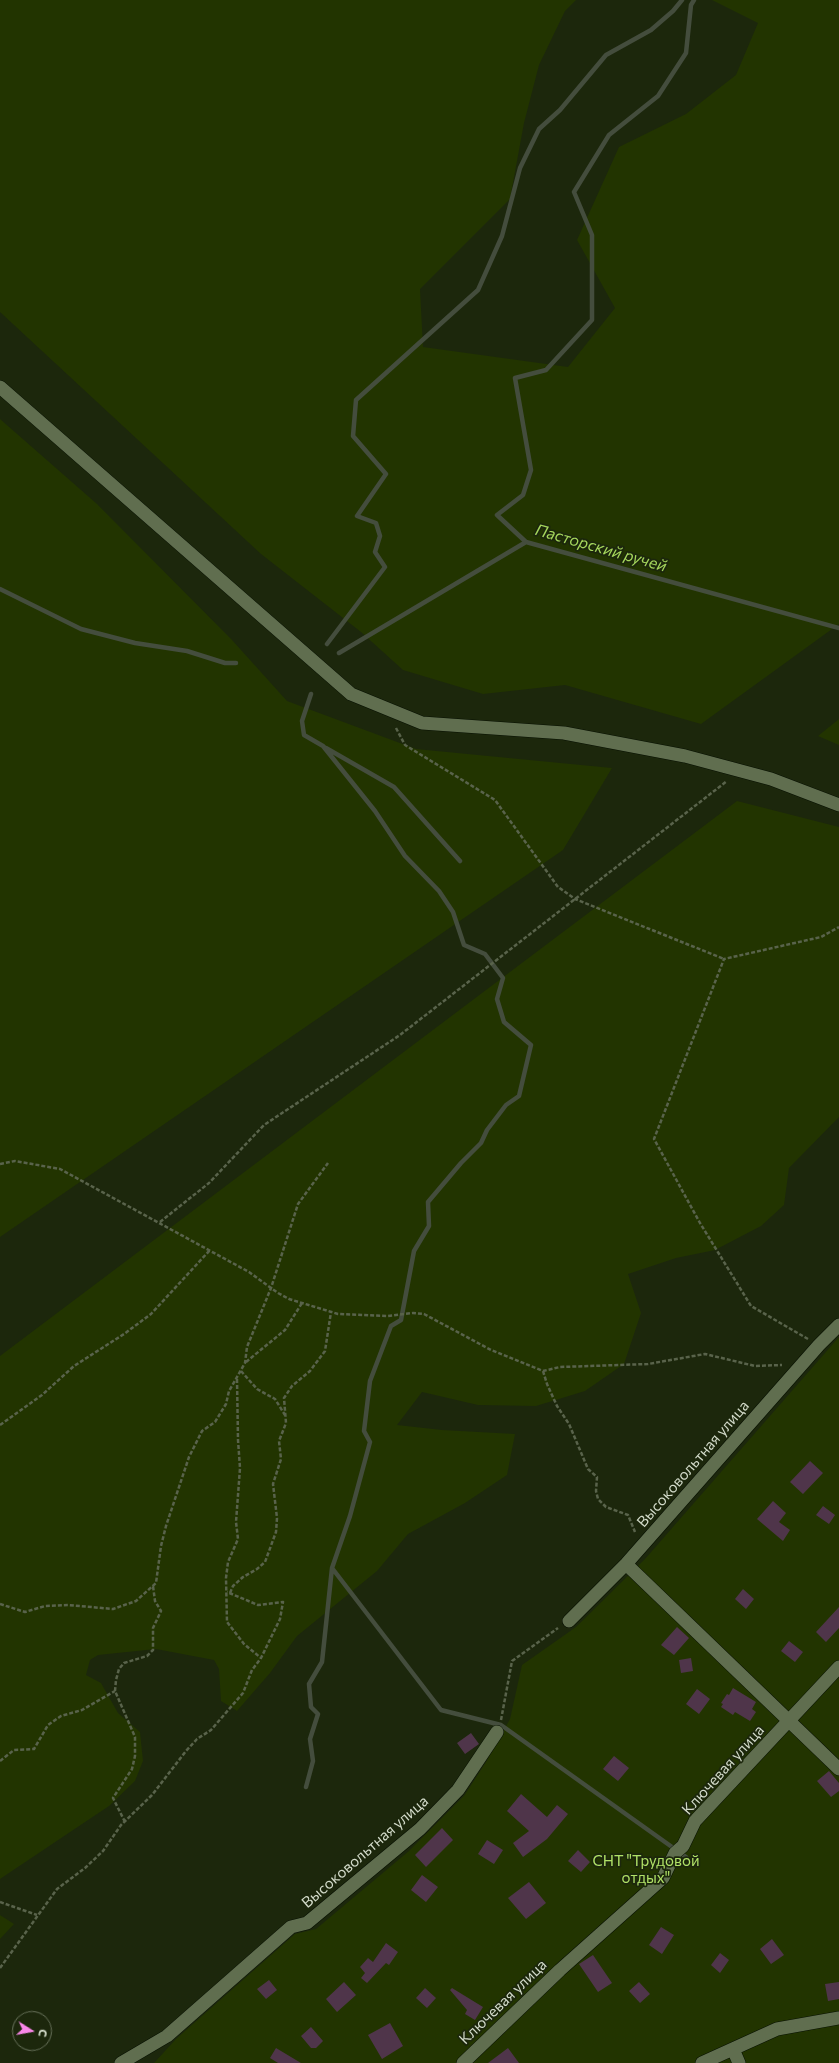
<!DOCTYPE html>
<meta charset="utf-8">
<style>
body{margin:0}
#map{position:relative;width:839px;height:2063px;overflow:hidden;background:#1c270c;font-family:Commissioner,sans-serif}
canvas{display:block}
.north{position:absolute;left:12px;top:2011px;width:40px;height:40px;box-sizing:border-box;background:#1c270c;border:1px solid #656f58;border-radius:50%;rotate:101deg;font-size:11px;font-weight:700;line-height:16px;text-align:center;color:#d3dbca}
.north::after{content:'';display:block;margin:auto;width:14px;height:18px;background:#f987e9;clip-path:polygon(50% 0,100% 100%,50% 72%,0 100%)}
</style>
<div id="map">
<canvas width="839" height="2063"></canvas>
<div class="north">С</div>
</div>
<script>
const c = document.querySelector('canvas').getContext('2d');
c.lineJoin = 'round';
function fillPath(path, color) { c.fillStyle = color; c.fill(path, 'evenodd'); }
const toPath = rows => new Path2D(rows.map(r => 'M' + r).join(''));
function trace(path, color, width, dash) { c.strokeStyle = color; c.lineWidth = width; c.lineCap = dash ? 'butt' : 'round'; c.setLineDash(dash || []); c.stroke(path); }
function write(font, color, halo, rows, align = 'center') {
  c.font = font + ' Commissioner,sans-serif'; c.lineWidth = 3.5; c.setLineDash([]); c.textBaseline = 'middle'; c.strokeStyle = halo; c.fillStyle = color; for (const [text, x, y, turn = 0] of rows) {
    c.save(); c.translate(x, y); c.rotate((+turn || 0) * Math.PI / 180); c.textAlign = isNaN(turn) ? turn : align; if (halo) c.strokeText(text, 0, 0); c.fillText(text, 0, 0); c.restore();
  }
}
const green = toPath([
 [0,0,576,0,565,11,539,65,524,123,510,199,420,289,423,347,568,367,615,308,577,240,619,147,686,114,736,75,758,23,712,0,839,0,839,624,701,724,565,685,483,694,403,670,361,632,261,554,0,312],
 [0,419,97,504,232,640,287,701,416,749,612,768,563,850,0,1237],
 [839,719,839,745,818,736],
 [737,801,839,827,839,1117,789,1168,784,1205,761,1226,715,1250,676,1258,628,1274,641,1313,624,1364,585,1391,536,1406,478,1405,422,1392,397,1425,442,1430,515,1434,507,1475,465,1503,408,1534,377,1571,297,1636,270,1673,237,1711,221,1701,219,1669,214,1660,156,1649,98,1655,90,1660,86,1675,101,1683,118,1713,140,1732,143,1761,135,1781,109,1806,0,1879,0,1356],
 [839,1337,839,2063,154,2063,176,2039,295,1934,316,1929,409,1851,464,1796,486,1762,510,1719,522,1665,576,1627,645,1559],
 [0,1915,14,1924,0,1939]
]);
const stream = toPath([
 [694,0,691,5,686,53,658,96,609,135,574,192,592,235,592,320,546,370,515,378,531,470,523,495,497,515,526,542,839,628],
 [0,589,81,629,135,643,187,651,225,663,236,663],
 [327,644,385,567,375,552,380,536,376,523,357,516,386,474,353,436,356,400,478,290,502,236,520,168,539,129,560,110,606,55,651,30,673,11,682,0],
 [339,653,526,542],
 [311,694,302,721,304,735,323,746,375,811,405,856,439,891,453,912,464,945,485,954,503,978,497,999,504,1022,531,1045,519,1096,506,1105,487,1130,481,1143,461,1163,428,1202,429,1226,414,1251,401,1320,391,1326,370,1381,364,1431,370,1442,350,1516,332,1568,441,1710,501,1725,686,1857],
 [326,748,394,787,460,861],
 [306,1787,313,1761,310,1739,318,1714,311,1707,309,1684,322,1662,332,1568]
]);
const building = toPath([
 [810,1461,823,1473,803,1494,790,1482],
 [773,1501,786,1513,779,1522,790,1530,783,1541,757,1519],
 [823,1506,835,1515,829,1524,816,1515],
 [743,1589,754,1599,746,1609,735,1599],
 [839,1607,839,1628,826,1642,816,1632],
 [677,1627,689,1638,674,1655,661,1645],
 [789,1641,803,1652,795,1662,781,1651],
 [691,1658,693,1671,681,1673,679,1660],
 [733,1688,756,1702,752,1709,756,1712,750,1721,735,1712,733,1715,721,1707,723,1704,721,1703,727,1694,729,1695],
 [697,1689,710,1699,699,1714,686,1704],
 [471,1733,479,1744,465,1754,457,1743],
 [614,1756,629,1768,618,1781,603,1769],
 [829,1771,839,1783,839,1791,831,1797,817,1781],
 [521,1794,547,1817,557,1805,568,1814,547,1839,523,1857,513,1843,529,1831,507,1811],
 [442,1828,453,1840,426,1867,415,1855],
 [487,1840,503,1850,494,1864,478,1854],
 [578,1850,590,1862,581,1872,568,1861],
 [422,1875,438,1887,426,1902,411,1890],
 [529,1882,546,1903,526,1919,508,1898],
 [661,1927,674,1935,662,1954,649,1945],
 [772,1939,784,1955,771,1964,760,1949],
 [386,1943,398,1952,389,1965,386,1963,367,1983,361,1978,365,1973,360,1967,368,1958,373,1962],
 [720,1953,729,1960,720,1973,711,1965],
 [593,1955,612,1983,598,1992,579,1964],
 [269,1980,277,1990,266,1999,257,1989],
 [344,1982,356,1995,337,2012,326,1999],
 [639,1982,650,1994,640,2003,629,1991],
 [839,1982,839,1999,828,2001,825,1984],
 [425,1988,436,1998,427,2008,416,1998],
 [452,1988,483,2007,475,2020,465,2014,467,2010,450,1990],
 [390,2023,403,2046,382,2059,368,2035],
 [311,2027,323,2041,316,2048,311,2048,301,2036],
 [276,2048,301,2063,278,2063,270,2058],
 [508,2048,519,2063,488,2063]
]);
const path = toPath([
 [396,728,405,745,495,800,558,887,575,899,724,959],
 [0,1164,15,1161,60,1169,249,1272,278,1293,289,1299,338,1314,388,1316,413,1313,424,1314,491,1350,543,1371,560,1367,648,1364,705,1354,755,1366,782,1365],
 [160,1222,209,1183,264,1125,400,1035,727,781],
 [808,1339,751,1306,700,1223,654,1139,724,959,821,937,839,927],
 [246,1362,285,1330,302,1303],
 [241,1371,257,1389,275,1399,285,1415],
 [543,1371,547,1384,557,1406,569,1424,588,1469,597,1477,596,1491,598,1499,606,1507,628,1515,635,1532],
 [237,1379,238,1440,240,1468,236,1522,238,1539,228,1562,226,1578,227,1622,244,1644,261,1658],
 [0,1425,42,1395,74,1366,124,1334,151,1314,210,1250],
 [230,1593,233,1586,243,1577,257,1569,265,1562,276,1532,277,1518,273,1484,281,1459,279,1441,286,1423,284,1398,292,1386,310,1371,325,1351,331,1312],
 [0,1604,25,1612,45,1606,68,1605,113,1609,136,1601,156,1583,161,1546,166,1526,189,1457,202,1431,215,1422,226,1404,229,1391,245,1363,247,1347,271,1288,298,1204,328,1163],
 [501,1720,512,1661,558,1628],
 [0,1761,14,1750,34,1749,48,1725,61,1716,82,1710,115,1691],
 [125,1822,113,1798,132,1769,135,1756,135,1737,115,1691,116,1680,119,1669,124,1663,147,1656,153,1650,153,1628,161,1611,155,1601,153,1586],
 [0,1902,37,1915],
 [0,1968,57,1889,85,1868,103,1851,121,1825,152,1795,186,1751,197,1739,211,1730,243,1693,252,1670,261,1658,280,1619,283,1602,258,1605,227,1592]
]);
const minor = toPath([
 [0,387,351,694,422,723,564,733,685,756,771,779,839,805],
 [626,1564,839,1769],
 [569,1621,626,1564,819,1345,839,1325],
 [733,2049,739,2063],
 [121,2063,167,2036,291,1927,307,1923,420,1829,458,1790,497,1732],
 [463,2063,560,1970,663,1878,675,1853,683,1846,695,1821,839,1667],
 [702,2063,777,2029,839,2018]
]);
const streetNames = [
 ["Высоковольтная улица",693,1464,-49],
 ["Ключевая улица",723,1770,-48],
 ["Высоковольтная улица",365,1852,-41],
 ["Ключевая улица",503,2002,-44]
];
const parkNames = [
 ["СНТ \"Трудовой",646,1861],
 ["отдых\"",646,1878]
];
const waterNames = [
 ["Пасторский ручей",601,548,16]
];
fillPath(green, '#223400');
trace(stream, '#444d3d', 4.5);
fillPath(building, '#4f354a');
trace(minor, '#071000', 14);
trace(path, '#59634b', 2.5, [4, 2]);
trace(minor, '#606e4f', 13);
write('15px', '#d3dbca', '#1c270c', streetNames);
write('15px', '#b0e167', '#1c270c', parkNames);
write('italic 16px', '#a5d65c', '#1c270c', waterNames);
</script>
